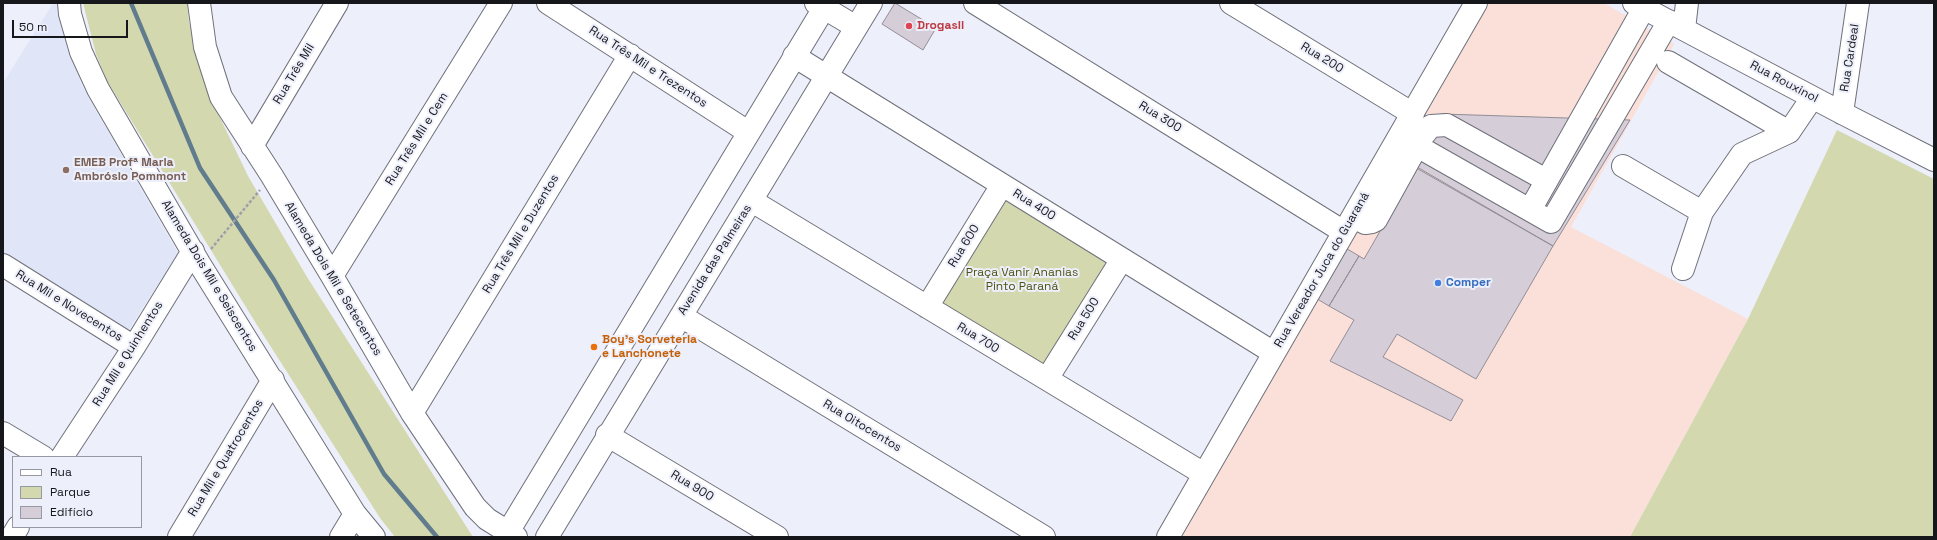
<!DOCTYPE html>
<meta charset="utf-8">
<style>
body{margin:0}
#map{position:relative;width:1937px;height:540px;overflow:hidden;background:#edeffb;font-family:"Space Grotesk",sans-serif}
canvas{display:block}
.frame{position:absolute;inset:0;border:4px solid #16171b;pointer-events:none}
.legend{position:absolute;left:12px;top:456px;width:130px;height:72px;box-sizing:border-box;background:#edeffb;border:1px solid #9799a1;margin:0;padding:5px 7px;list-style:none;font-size:12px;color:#16171b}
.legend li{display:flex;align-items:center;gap:8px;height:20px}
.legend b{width:20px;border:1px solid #9799a1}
.scale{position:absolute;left:12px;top:20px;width:116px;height:18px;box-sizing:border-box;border:2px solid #16171b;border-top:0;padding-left:5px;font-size:12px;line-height:14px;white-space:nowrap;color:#16171b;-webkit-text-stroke:3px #edeffb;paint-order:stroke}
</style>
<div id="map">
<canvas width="1937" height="540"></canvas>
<div class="frame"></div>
<ul class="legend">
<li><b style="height:5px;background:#fff"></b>Rua</li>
<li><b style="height:11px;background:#d3d8af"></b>Parque</li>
<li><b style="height:11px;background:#d5ced8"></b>Edifício</li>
</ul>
<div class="scale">50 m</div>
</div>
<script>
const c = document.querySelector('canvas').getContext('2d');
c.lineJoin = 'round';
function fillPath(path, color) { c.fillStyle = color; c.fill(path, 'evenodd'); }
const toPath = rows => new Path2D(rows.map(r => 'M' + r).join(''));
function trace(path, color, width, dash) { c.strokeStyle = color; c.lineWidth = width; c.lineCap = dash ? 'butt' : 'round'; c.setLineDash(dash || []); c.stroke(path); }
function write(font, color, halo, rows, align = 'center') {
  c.font = font + ' "Space Grotesk",sans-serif'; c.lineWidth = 4; c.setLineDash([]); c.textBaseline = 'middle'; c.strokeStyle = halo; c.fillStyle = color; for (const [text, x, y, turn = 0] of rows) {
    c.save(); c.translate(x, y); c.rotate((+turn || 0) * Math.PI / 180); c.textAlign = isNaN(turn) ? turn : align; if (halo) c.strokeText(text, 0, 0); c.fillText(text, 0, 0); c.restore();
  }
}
const commercial = toPath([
 [1489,3,1604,3,1674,44,1571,227,1748,319,1630,537,1180,537]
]);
const built = toPath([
 [53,3,62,3,66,43,82,86,178,253,128,331,3,254,3,83]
]);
const green = toPath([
 [83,3,187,3,189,22,210,97,248,176,307,277,473,537,395,537,380,518,257,325,107,81,96,54],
 [1837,130,1934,179,1934,537,1630,537,1748,319],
 [1001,194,1109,260,1044,365,936,300]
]);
const stream = toPath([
 [131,3,200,168,274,280,384,474,437,537]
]);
const building = toPath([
 [895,3,936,28,923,50,882,24,895,3],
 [1442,114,1630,120,1553,246,1411,165,1442,114],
 [1417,167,1553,246,1476,379,1397,334,1383,357,1463,400,1451,421,1330,361,1354,320,1329,306,1359,256,1364,259,1417,167],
 [1344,247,1359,256,1329,306,1314,297,1344,247]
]);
const path = toPath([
 [211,249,260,190]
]);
const minor = toPath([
 [69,3,70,14,81,52,98,89,199,263,355,514,374,537],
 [199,3,205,47,221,97,272,176,332,276,412,413,475,507,487,519,516,537],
 [548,3,748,132],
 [816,3,856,27],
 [975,3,1344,232],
 [1231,3,1413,114],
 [1634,3,1842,113,1934,160],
 [1684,29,1687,3],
 [794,56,1274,353],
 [1668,62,1789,132],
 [1842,113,1858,3],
 [252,146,337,3],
 [1417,146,1551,222,1669,21],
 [1623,166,1702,212],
 [752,201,1204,474],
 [1530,210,1644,8],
 [1353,217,1365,223,1372,222,1376,220,1422,137,1431,126,1447,125,1546,180],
 [3,265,134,347],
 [1683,269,1702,212,1742,154,1789,132,1812,98],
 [332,276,501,3],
 [927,307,1002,185],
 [681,316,1044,537],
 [1047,379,1122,259],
 [412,413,630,55],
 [3,433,43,457],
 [607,435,777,537],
 [62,457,134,347,193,251],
 [12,537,18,527],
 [179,537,273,380],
 [341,537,355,514],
 [505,537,827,3],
 [547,537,871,3],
 [1168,537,1476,3]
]);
const markers = [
 [909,26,4,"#e0444e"],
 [66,170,4,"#8d6e63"],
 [1438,283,4,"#3f7fe0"],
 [594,347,4,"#e8710a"]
];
const healthNames = [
 ["Drogasil",917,26]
];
const streetNames = [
 ["Rua 200",1322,58,31],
 ["Rua Cardeal",1850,58,-81],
 ["Rua Três Mil e Trezentos",648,67,33],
 ["Rua Três Mil",294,74,-59],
 ["Rua Rouxinol",1784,82,28],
 ["Rua 300",1160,117,32],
 ["Rua Três Mil e Cem",417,139,-58],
 ["Rua 400",1034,205,32],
 ["Rua Três Mil e Duzentos",521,234,-59],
 ["Rua 600",964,246,-58],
 ["Avenida das Palmeiras",715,260,-58],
 ["Rua Vereador Juca do Guaraná",1322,270,-60],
 ["Alameda Dois Mil e Seiscentos",209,276,59],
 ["Alameda Dois Mil e Setecentos",333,279,59],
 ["Rua Mil e Novecentos",69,306,32],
 ["Rua 500",1084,319,-58],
 ["Rua 700",978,338,31],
 ["Rua Mil e Quinhentos",128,354,-58],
 ["Rua Oitocentos",862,426,31],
 ["Rua Mil e Quatrocentos",226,458,-59],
 ["Rua 900",692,486,31]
];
const educationNames = [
 ["EMEB Profª Maria",74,163],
 ["Ambrósio Pommont",74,177]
];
const parkNames = [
 ["Praça Vanir Ananias",1022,273],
 ["Pinto Paraná",1022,287]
];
const shopNames = [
 ["Comper",1446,283]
];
const foodNames = [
 ["Boy's Sorveteria",602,340],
 ["e Lanchonete",602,354]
];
fillPath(commercial, '#fae0d9');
fillPath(built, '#e1e5f8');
fillPath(green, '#d3d8af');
trace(stream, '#607c8d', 4.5);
fillPath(building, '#d5ced8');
trace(building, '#938d96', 1);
trace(minor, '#6f717b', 24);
trace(path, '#9ea0a9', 2.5, [3, 2]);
trace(minor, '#fff', 22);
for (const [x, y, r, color] of markers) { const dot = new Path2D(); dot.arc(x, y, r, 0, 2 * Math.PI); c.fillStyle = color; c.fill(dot); trace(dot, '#edeffb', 1.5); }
write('bold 12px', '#be3a42', '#edeffb', healthNames, 'left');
write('12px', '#16171b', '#edeffb', streetNames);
write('bold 12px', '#785e54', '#edeffb', educationNames, 'left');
write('12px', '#4e5211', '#edeffb', parkNames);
write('bold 12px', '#366cbe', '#edeffb', shopNames, 'left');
write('bold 12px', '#c56008', '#edeffb', foodNames, 'left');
</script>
